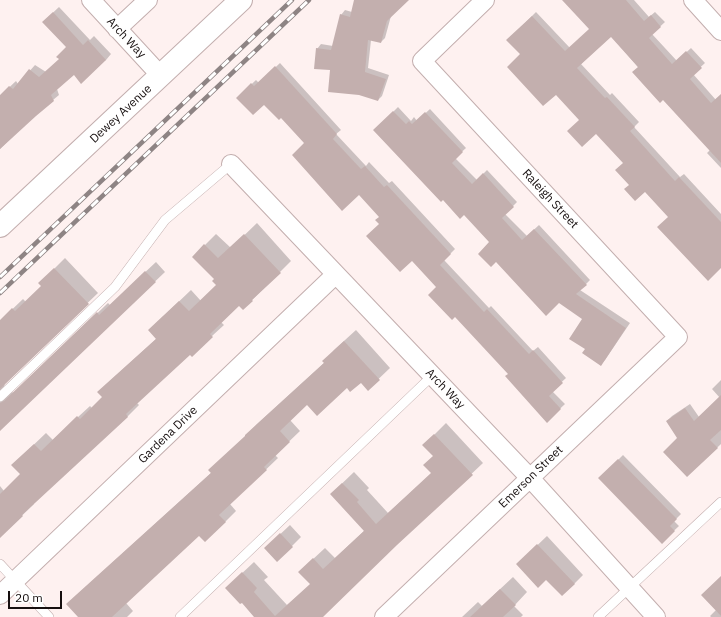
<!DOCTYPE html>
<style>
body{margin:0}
#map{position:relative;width:721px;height:617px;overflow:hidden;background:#fef1f0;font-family:"IBM Plex Sans",sans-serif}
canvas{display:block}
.scale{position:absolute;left:8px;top:591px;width:54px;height:18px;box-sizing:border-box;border:2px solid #160f0f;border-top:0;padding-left:5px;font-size:12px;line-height:14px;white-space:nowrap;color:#160f0f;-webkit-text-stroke:3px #fff;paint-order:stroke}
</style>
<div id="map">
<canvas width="721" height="617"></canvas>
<div class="scale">20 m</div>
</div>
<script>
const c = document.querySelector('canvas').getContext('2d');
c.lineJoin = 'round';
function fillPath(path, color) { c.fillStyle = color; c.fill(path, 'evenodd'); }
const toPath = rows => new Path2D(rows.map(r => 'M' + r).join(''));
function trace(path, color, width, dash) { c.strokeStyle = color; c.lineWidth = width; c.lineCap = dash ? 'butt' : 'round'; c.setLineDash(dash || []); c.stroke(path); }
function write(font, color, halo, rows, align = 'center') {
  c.font = font + ' "IBM Plex Sans",sans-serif'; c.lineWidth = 3; c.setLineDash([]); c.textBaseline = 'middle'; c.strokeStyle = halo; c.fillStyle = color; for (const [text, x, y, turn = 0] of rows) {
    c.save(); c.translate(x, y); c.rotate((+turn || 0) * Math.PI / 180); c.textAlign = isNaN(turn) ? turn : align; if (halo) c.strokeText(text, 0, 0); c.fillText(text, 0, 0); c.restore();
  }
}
const shadow = toPath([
 [355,0,407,0,391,16,385,38,381,42,371,40,368,68,389,75,382,96,378,100,331,69,317,49,321,44,333,46,341,15,345,10,352,12],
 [563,0,634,0,649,17,655,12,665,22,652,34,677,61,691,48,705,63,693,74,716,100,721,95,721,168,707,153,710,150,611,36,581,64,610,95,612,93,639,122,634,127,680,177,684,174,721,214,721,267,669,217,645,190,630,184,624,163,596,133,580,120,508,40,536,12,570,48,590,29],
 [59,7,90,40,94,36,111,54,106,60,74,74,57,89,59,95,35,115,0,149,0,96,16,81,18,84,35,65,46,72,60,59,67,47,43,22],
 [280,63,341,130,336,134,366,166,369,162,389,183,392,181,455,249,444,260,489,308,491,306,533,351,538,347,566,378,552,391,565,404,547,421,438,287,380,224,380,217,359,194,306,143,281,117,264,103,237,98,256,80,259,83],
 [398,107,411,121,414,117,417,121,430,109,466,148,455,158,477,180,487,170,517,202,505,214,527,236,539,225,590,280,580,290,630,323,605,360,601,364,586,349,583,319,464,214,375,130],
 [257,223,291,261,243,309,239,305,221,322,224,325,212,336,190,353,137,403,139,405,128,416,33,503,34,504,2,535,0,533,0,486,4,491,21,474,24,454,46,433,53,440,90,406,92,408,103,397,110,381,157,338,149,330,191,290,201,301,217,285,216,279,193,257,216,234,231,248],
 [65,258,98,293,5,382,4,388,8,393,15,392,108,303,110,305,156,262,165,272,0,429,0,321,23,299,26,302,42,286,40,283],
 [356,330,390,368,368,389,361,382,307,404,290,420,300,431,275,455,278,458,230,504,236,511,225,522,199,535,126,603,133,611,127,617,79,617,79,593,212,472,257,424,325,362,334,350],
 [721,380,721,444,687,476,679,438,667,421,672,416,690,404,699,417,720,398,712,389],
 [446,423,483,463,320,617,256,617,238,577,254,562,268,577,264,580,287,605,311,584,311,561,325,548,335,558,365,530,331,494,354,472,369,488,367,490,388,513,432,473,434,456,424,445],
 [623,455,681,514,674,521,679,526,662,542,600,478],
 [290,525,301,537,277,561,274,540],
 [547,536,583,575,574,584,526,556],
 [513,577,527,592,514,606,523,615,521,617,462,617,478,602,482,606],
 [721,577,721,617,711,617,710,616,716,610]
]);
const building = toPath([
 [354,0,409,0,387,21,381,43,368,40,365,72,386,79,378,101,359,95,328,92,330,70,314,69,316,48,331,50,340,14,350,17],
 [562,0,626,0,644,21,651,15,661,27,649,38,672,64,686,51,702,68,690,79,711,103,721,94,721,163,663,100,660,103,632,72,638,67,611,37,577,68,605,98,607,97,635,127,630,131,675,181,679,177,721,222,721,268,708,281,657,227,668,217,645,192,635,201,624,189,629,185,615,170,623,163,596,134,582,147,567,131,579,120,556,95,543,106,507,67,520,54,506,40,532,16,565,51,589,29],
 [53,12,83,45,88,40,106,60,81,84,74,75,51,95,54,101,36,116,0,149,0,95,9,86,13,89,29,69,39,77,59,59,56,57,66,47,42,22],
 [275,66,337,134,333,139,361,169,365,166,384,187,387,185,451,254,440,265,484,312,487,309,529,354,533,350,563,383,549,396,561,409,547,423,505,376,508,374,455,317,452,320,428,295,436,287,412,261,400,272,366,236,379,224,375,220,379,217,359,195,342,211,292,155,304,143,281,118,279,120,264,105,253,115,236,98,251,83,254,86],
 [393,111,406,124,409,121,412,124,425,112,463,152,452,163,472,184,483,173,514,207,502,218,522,240,534,229,587,285,576,294,626,328,601,366,582,353,585,349,569,339,582,319,559,303,546,316,496,262,491,267,478,254,489,242,464,215,460,219,443,200,441,202,373,130],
 [244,234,281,273,252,300,253,301,243,310,239,306,210,334,213,337,192,357,190,355,126,414,128,417,22,515,23,516,0,538,0,494,20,474,11,465,34,444,41,451,77,416,80,419,102,397,97,392,156,339,148,330,179,301,189,311,216,285,212,281,214,279,192,257,204,244,218,258],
 [54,268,89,304,0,389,0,320,12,308,15,311,41,286,38,283],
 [145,271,156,282,0,431,0,403,4,401,97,312,99,315],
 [344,341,380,380,368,391,361,383,350,392,347,388,317,416,307,405,280,431,290,442,264,467,267,470,219,515,226,522,205,542,199,536,112,617,78,617,66,604,211,473,208,470,245,436,245,435,324,363,322,361],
 [721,395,721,430,710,440,718,448,687,477,663,452,677,438,666,421,685,408,694,421],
 [434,434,473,475,397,545,323,617,254,617,242,603,240,604,225,588,242,572,257,588,254,592,275,616,310,584,298,572,313,558,323,569,364,531,330,494,342,483,359,500,357,502,376,524,431,473,423,465,433,456,422,445],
 [618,459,677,519,670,526,675,531,662,544,598,478],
 [280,533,293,547,277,562,264,548],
 [537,544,575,584,562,596,546,580,538,588,516,564],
 [721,576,721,616,701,595],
 [500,589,516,605,503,617,470,617]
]);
const service = toPath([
 [0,397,115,287,165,220,231,164],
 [0,564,49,617],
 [180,617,432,376],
 [598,617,721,502]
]);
const minor = toPath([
 [91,0,161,76],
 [693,0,721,31],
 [117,29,148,0],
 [231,164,530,478,656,617],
 [0,595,335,275],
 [384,617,678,337,422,61,485,0]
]);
const tertiary = toPath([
 [0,226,241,0]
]);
const rail = toPath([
 [0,277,292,0],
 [0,293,309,0]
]);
const streetNames = [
 ["Arch Way",126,38,47],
 ["Dewey Avenue",121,114,-43],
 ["Raleigh Street",550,199,47],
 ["Arch Way",445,389,46],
 ["Gardena Drive",168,435,-44],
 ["Emerson Street",531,477,-44]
];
fillPath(shadow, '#0003');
fillPath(building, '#c3afae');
trace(service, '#c3aeae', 10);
trace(minor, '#c3aeae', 20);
trace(tertiary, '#c3aeae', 24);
trace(service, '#fff', 9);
trace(minor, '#fff', 18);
trace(tertiary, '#fff', 22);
trace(rail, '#8e8484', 4.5);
trace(rail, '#fff', 3, [9]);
write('12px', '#160f0f', '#fff', streetNames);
</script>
